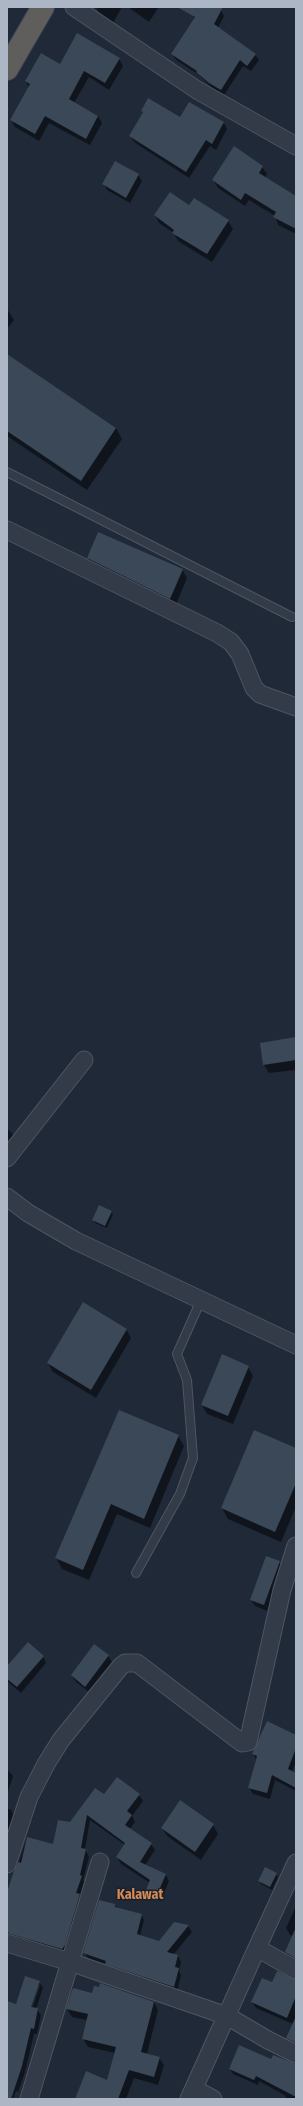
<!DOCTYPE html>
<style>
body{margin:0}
#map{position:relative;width:303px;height:2106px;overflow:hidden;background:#1f2937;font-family:"Fira Sans Condensed",sans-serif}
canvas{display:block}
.frame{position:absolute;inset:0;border:8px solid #acb6c4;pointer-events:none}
</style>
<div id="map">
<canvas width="303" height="2106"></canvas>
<div class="frame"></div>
</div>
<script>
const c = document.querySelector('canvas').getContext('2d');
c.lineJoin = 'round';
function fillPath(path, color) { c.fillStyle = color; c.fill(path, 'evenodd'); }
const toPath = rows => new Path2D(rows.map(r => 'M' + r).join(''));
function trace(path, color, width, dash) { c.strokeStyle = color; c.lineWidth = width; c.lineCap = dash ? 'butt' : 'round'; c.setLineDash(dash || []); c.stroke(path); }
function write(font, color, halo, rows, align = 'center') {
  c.font = font + ' "Fira Sans Condensed",sans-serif'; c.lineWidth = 3; c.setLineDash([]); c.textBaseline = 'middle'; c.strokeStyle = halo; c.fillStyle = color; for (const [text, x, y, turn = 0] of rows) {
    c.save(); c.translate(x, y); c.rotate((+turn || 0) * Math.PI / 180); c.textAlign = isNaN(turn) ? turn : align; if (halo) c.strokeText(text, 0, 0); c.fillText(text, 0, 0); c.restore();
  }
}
const shadow = toPath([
 [96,7,122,7,113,23,99,14],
 [128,7,159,7,149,22],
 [178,7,215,7,221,10,224,16,218,28,255,54,259,60,251,71,243,66,224,95,213,89,199,75,176,60,172,54,195,19,192,14],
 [119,59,123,66,109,90,89,77,74,103,98,116,102,123,90,145,49,123,39,141,15,127,11,120,29,88,26,81],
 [190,103,224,123,227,129,216,150,210,146,189,178,134,142,130,136,143,113,142,111,181,119],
 [116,162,138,175,142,181,130,203,107,190,104,184],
 [262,167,267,174,265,178,296,197,296,234,278,225,275,216,249,200,245,206,218,188,213,180],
 [190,207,228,221,233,229,212,262,178,241,174,233,159,223,155,215],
 [7,309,14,320,7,329],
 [7,355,116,428,122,439,87,490,7,436],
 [88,558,182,569,187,578,175,607,93,567],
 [296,1038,296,1070,269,1073,264,1065],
 [7,1128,13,1135,7,1144],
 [111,1211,113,1214,107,1228,95,1223,94,1220],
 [126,1329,131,1338,96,1398,53,1372,48,1363],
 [248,1367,253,1376,233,1424,207,1414,202,1405],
 [178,1436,184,1446,150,1528,117,1514,89,1580,62,1569,56,1558],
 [296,1449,296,1507,281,1542,228,1519,222,1508],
 [279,1562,283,1568,267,1611,255,1606,251,1600],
 [43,1656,46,1663,21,1693,7,1681,7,1668],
 [108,1656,112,1662,89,1692,76,1682,72,1675],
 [296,1736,296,1761,292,1772,296,1774,296,1791,275,1780,270,1799,253,1794,249,1788,256,1759,253,1754],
 [7,1769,13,1776,7,1795],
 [117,1778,139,1795,143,1801,132,1816,135,1822,130,1829,151,1844,155,1850,145,1865,166,1875,169,1881,161,1901,151,1896,147,1889,150,1883,121,1864,117,1857,125,1845,90,1820,85,1849,89,1857,83,1880,85,1883,80,1897,83,1902,65,1955,7,1940,7,1898,27,1838,54,1845,71,1823,104,1796],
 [7,1808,11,1810,14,1816,7,1834,10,1839,7,1847],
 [213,1825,218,1834,201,1860,167,1836,162,1828],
 [276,1874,278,1877,272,1890,261,1884,259,1881],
 [115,1905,117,1908,141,1914,144,1920,140,1936,159,1942,174,1923,188,1926,192,1932,173,1955,178,1956,181,1962,179,1971,181,1975,177,1992,88,1958,84,1952],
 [296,1906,296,1963,290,1959,286,1952,293,1936,290,1935,286,1928],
 [39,1982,43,1988,36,2009,41,2015,37,2034,34,2034,25,2072,18,2092,16,2091,13,2099,7,2099,7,2036],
 [38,1985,40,1985,31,2012,29,2011],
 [273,1983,296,1983,296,2047,290,2044,287,2038,293,2024,256,2008,252,2002],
 [93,1994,154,2002,158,2010,147,2054,159,2058,164,2065,158,2085,134,2078,126,2099,76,2099,108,2081,115,2053,88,2047,83,2039,87,2020,72,2017,67,2009],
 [271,2061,296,2065,296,2099,285,2099,286,2096,259,2081,258,2085,233,2074,230,2069]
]);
const building = toPath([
 [177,7,223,7,214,24,256,54,247,66,240,60,221,90,209,83,196,72,197,71,171,54,195,17],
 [77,33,120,58,105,83,84,71,69,99,98,116,86,139,45,116,35,134,10,120,30,84,25,81,41,53,60,64],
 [148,98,180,117,189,102,224,122,212,144,206,140,186,172,129,136,143,112,141,111],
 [234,146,263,166,259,173,296,196,296,229,273,217,276,212,245,193,241,200,212,180],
 [115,161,139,174,126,198,102,184],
 [170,192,189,205,194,198,229,220,207,254,172,233,174,230,154,215],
 [7,354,116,428,81,481,7,431],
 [98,532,183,569,170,599,87,558],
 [296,1037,296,1060,263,1065,260,1043],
 [99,1205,112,1211,105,1226,92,1220],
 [83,1302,127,1329,91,1390,47,1363],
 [222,1354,249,1366,228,1416,201,1405],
 [119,1410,179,1435,144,1519,111,1504,83,1570,55,1558],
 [254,1430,296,1448,296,1483,275,1532,221,1508],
 [266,1556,280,1561,264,1605,250,1600],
 [28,1642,44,1656,17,1687,7,1679,7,1666],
 [94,1644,109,1655,85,1687,71,1675],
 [267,1721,296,1735,296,1748,288,1769,296,1773,296,1788,272,1775,267,1793,248,1788,257,1756,252,1754],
 [117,1777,140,1794,127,1811,132,1815,125,1825,152,1843,140,1862,166,1874,157,1895,146,1890,150,1880,116,1857,125,1843,87,1815,81,1848,86,1849,80,1875,82,1876,76,1893,80,1894,65,1945,62,1949,7,1933,7,1892,14,1871,18,1862,21,1863,27,1837,53,1844,58,1820,70,1822,95,1788,104,1794],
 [180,1800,214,1824,195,1852,161,1828],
 [265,1867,277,1873,270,1887,258,1881],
 [99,1900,115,1904,115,1907,142,1914,137,1934,159,1941,174,1922,189,1925,167,1952,178,1955,175,1967,179,1968,174,1987,105,1964,106,1961,83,1953],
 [296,1927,296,1959,285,1952],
 [277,1971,296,1980,296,1996,287,2018,251,2002,262,1978,272,1982],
 [25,1976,40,1981,31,2007,38,2008,34,2029,31,2028,22,2066,11,2099,7,2099,7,2001,16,2004],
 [100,1983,154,2002,141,2052,160,2057,154,2077,129,2070,118,2099,75,2099,86,2071,107,2080,116,2047,82,2039,88,2014,66,2009,73,1988,92,1993,94,1986,99,1987],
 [296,2016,296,2043,286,2038],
 [239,2045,271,2059,273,2055,296,2064,296,2097,256,2076,254,2080,229,2069]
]);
const service = toPath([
 [7,472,292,617],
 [136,1573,180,1494,193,1458,187,1380,177,1354,201,1300]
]);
const minor = toPath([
 [74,7,197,90,296,146],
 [7,530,217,633,231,642,240,654,254,688,260,694,296,707],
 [7,1158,84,1060],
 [7,1197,28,1213,76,1241,296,1345],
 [296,1863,257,1948,296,1970],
 [7,1864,29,1797,46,1764,61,1740,121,1666,125,1663,137,1663,242,1743,248,1742,282,1590,296,1546],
 [7,1943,70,1962,227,2016,268,2040,296,2054],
 [194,2089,213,2099],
 [29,2099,100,1862],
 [189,2099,257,1948]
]);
const trunk = toPath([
 [7,69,43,7]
]);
const quarterNames = [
 ["Kalawat",140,1895]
];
fillPath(shadow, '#0007');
fillPath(building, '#3a4857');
trace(service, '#4d5662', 10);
trace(minor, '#4d5662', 19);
trace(trunk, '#3d4652', 24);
trace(service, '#323b47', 8);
trace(minor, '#323b47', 17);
trace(trunk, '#5f5e5c', 22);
write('bold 14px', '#d68a55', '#18202c', quarterNames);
</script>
